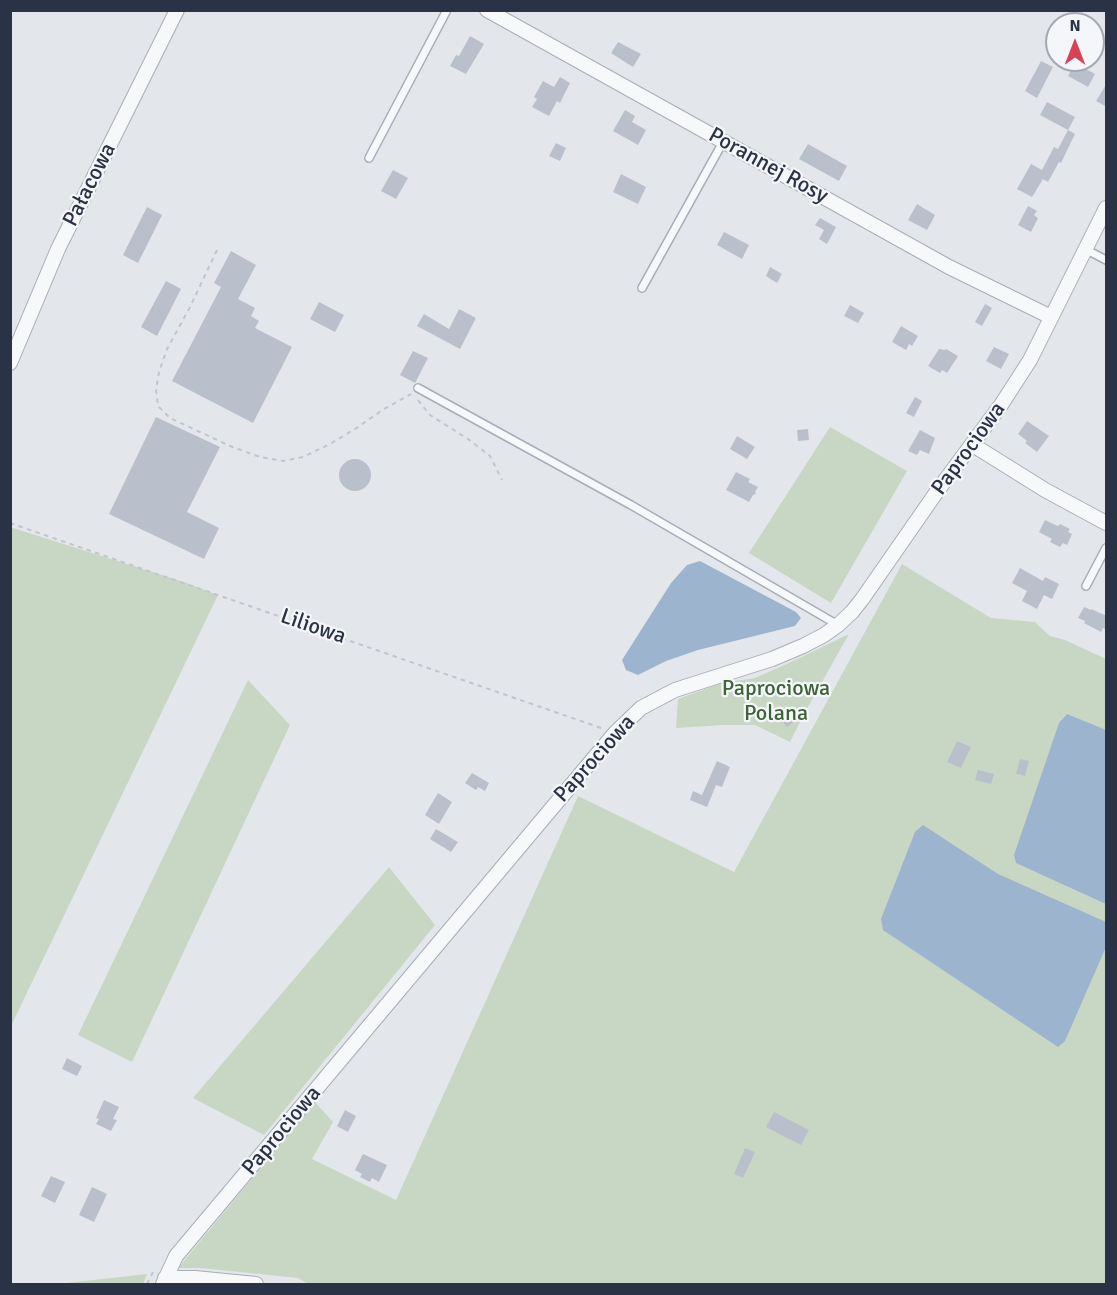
<!DOCTYPE html>
<meta charset="utf-8">
<style>
body{margin:0}
#map{position:relative;width:1117px;height:1295px;overflow:hidden;background:#e3e7ec;font-family:Signika,sans-serif}
canvas{display:block}
.frame{position:absolute;inset:0;border:12px solid #2a3346;pointer-events:none}
.north{position:absolute;left:1045px;top:12px;width:60px;height:60px;box-sizing:border-box;background:#f4f6f9;border:2px solid #a3a8b1;border-radius:50%;rotate:0deg;font-size:16px;font-weight:700;line-height:24px;text-align:center;color:#2a3346}
.north::after{content:'';display:block;margin:auto;width:21px;height:27px;background:#d84255;clip-path:polygon(50% 0,100% 100%,50% 72%,0 100%)}
</style>
<div id="map">
<canvas width="1117" height="1295"></canvas>
<div class="frame"></div>
<div class="north">N</div>
</div>
<script>
const c = document.querySelector('canvas').getContext('2d');
c.lineJoin = 'round';
function fillPath(path, color) { c.fillStyle = color; c.fill(path, 'evenodd'); }
const toPath = rows => new Path2D(rows.map(r => 'M' + r).join(''));
function trace(path, color, width, dash) { c.strokeStyle = color; c.lineWidth = width; c.lineCap = dash ? 'butt' : 'round'; c.setLineDash(dash || []); c.stroke(path); }
function write(font, color, halo, rows, align = 'center') {
  c.font = font + ' Signika,sans-serif'; c.lineWidth = 4.5; c.setLineDash([]); c.textBaseline = 'middle'; c.strokeStyle = halo; c.fillStyle = color; for (const [text, x, y, turn = 0] of rows) {
    c.save(); c.translate(x, y); c.rotate((+turn || 0) * Math.PI / 180); c.textAlign = isNaN(turn) ? turn : align; if (halo) c.strokeText(text, 0, 0); c.fillText(text, 0, 0); c.restore();
  }
}
const green = toPath([
 [830,427,907,471,831,603,749,553],
 [10,527,184,582,218,595,11,1026],
 [902,564,991,618,1035,622,1050,636,1065,640,1106,659,1106,1284,308,1284,298,1278,201,1268,178,1268,315,1102,333,1122,312,1159,396,1200,578,796,734,872],
 [849,634,804,714,790,742,755,725,723,725,676,728,678,699,722,683,755,678,791,662],
 [248,680,290,725,132,1062,78,1035],
 [389,867,435,925,264,1135,193,1098],
 [147,1274,143,1284,57,1284]
]);
const water = toPath([
 [700,561,796,612,801,618,795,626,698,650,666,661,638,675,626,670,622,660,671,583,687,565],
 [1067,714,1106,730,1106,904,1016,863,1014,855,1059,723],
 [923,825,998,874,1106,922,1106,947,1065,1041,1058,1047,883,930,881,919,915,832]
]);
const building = toPath([
 [470,36,484,44,466,74,450,66,456,55,459,56],
 [618,42,641,54,633,67,611,53],
 [1041,61,1053,67,1037,98,1025,91],
 [1075,63,1095,74,1088,87,1068,76],
 [560,77,570,83,560,103,557,101,549,116,532,107,537,99,534,97,543,81,554,87],
 [1107,83,1107,107,1096,101],
 [1047,102,1075,117,1068,130,1040,115],
 [625,110,635,116,632,122,646,130,638,145,613,131],
 [1068,130,1075,134,1061,163,1059,162,1048,182,1043,179,1032,197,1017,189,1031,164,1042,170,1054,147,1058,149],
 [556,143,566,148,560,161,549,156],
 [808,144,847,166,839,181,799,159],
 [393,170,408,178,396,199,381,191],
 [621,174,646,187,638,204,613,192],
 [917,204,935,215,927,230,908,220],
 [1028,206,1037,211,1034,215,1038,218,1031,232,1018,225],
 [147,207,162,215,138,263,123,255],
 [820,218,836,227,827,244,819,239,824,230,815,225],
 [724,232,749,245,742,259,717,245],
 [231,251,256,265,238,299,255,308,251,316,259,321,255,328,292,347,253,423,172,381,221,287,214,283],
 [770,267,782,274,777,283,766,276],
 [166,281,181,289,157,336,141,327],
 [319,302,344,315,335,332,310,319],
 [985,304,992,308,982,326,975,322],
 [850,305,864,313,858,323,844,316],
 [459,309,476,318,460,349,417,326,424,314,449,329],
 [901,326,918,336,912,346,909,344,906,350,892,342],
 [994,347,1009,354,1001,369,986,361],
 [939,349,945,350,946,349,958,356,947,373,942,370,940,373,928,366],
 [413,351,428,358,415,383,400,375],
 [915,397,922,401,914,417,906,413],
 [156,417,220,447,187,512,219,528,204,559,109,514],
 [1027,421,1049,436,1037,452,1025,443,1027,441,1018,434],
 [808,429,809,440,798,441,797,430],
 [920,430,935,438,929,454,920,450,917,455,908,451],
 [737,436,755,447,747,459,730,449],
 '339 475a16 16 0 1 1 32 0a16 16 0 1 1-32 0Z',
 [736,472,750,479,748,482,758,487,755,492,756,494,753,495,749,502,726,490],
 [1045,520,1058,526,1060,524,1070,529,1068,532,1072,534,1067,545,1063,543,1060,547,1050,542,1052,539,1039,532],
 [1020,568,1043,581,1045,577,1059,584,1052,599,1044,595,1037,609,1022,601,1027,591,1012,583],
 [1084,607,1091,610,1091,609,1107,616,1107,630,1103,628,1101,632,1084,623,1085,621,1078,618],
 [786,710,795,721,787,727,778,716],
 [957,741,971,747,961,768,947,762],
 [1020,759,1029,761,1025,776,1016,774],
 [717,761,730,767,722,787,716,785,707,807,690,800,693,791,702,795],
 [978,770,994,774,991,784,975,780],
 [472,773,489,783,485,791,478,787,476,790,465,783],
 [438,793,452,802,439,824,425,815],
 [436,829,458,842,451,852,430,839],
 [67,1058,82,1066,77,1076,62,1069],
 [104,1100,119,1107,113,1119,117,1120,111,1131,96,1124,99,1119,96,1118],
 [345,1110,356,1116,348,1132,337,1126],
 [774,1112,809,1130,801,1145,766,1127],
 [745,1148,755,1152,743,1178,734,1174],
 [363,1154,387,1165,379,1182,372,1178,370,1182,360,1177,362,1174,355,1170],
 [51,1176,65,1182,55,1203,41,1196],
 [92,1187,107,1194,94,1222,79,1215]
]);
const path = toPath([
 [217,250,190,307,167,349,159,372,156,390,158,406,170,418,230,446,260,457,283,461,303,457,330,444,355,429,384,409,411,394],
 [418,400,430,415,468,439,490,456,502,480],
 [10,523,604,729],
 [147,1284,153,1272]
]);
const service = toPath([
 [369,158,447,10],
 [1085,249,1106,260],
 [642,288,723,142],
 [418,388,631,505,838,625],
 [1086,586,1106,548]
]);
const minor = toPath([
 [487,10,949,267,1051,317],
 [10,363,58,249,177,10],
 [973,445,1045,490,1106,523],
 [165,1278,195,1278,256,1284],
 [163,1284,176,1256,615,733,641,708,675,690,772,659,803,646,824,635,838,625,852,612,863,598,938,490,1001,405,1030,360,1106,208]
]);
const streetNames = [
 ["Porannej Rosy",768,166,29],
 ["Pałacowa",90,185,-63],
 ["Paprociowa",969,449,-54],
 ["Liliowa",313,627,19],
 ["Paprociowa",595,759,-48],
 ["Paprociowa",282,1131,-50]
];
const parkNames = [
 ["Paprociowa",776,689],
 ["Polana",776,714]
];
fillPath(green, '#c8d7c4');
fillPath(water, '#9cb4ce');
fillPath(building, '#bac0cb');
trace(service, '#a8adb7', 10);
trace(minor, '#a8adb7', 16);
trace(path, '#c2c5cb', 2, [4.5, 4.5]);
trace(service, '#f7f8fa', 7);
trace(minor, '#f7f8fa', 14);
write('22px', '#2a3346', '#f4f6f9', streetNames);
write('22px', '#3d6336', '#f4f6f9', parkNames);
</script>
